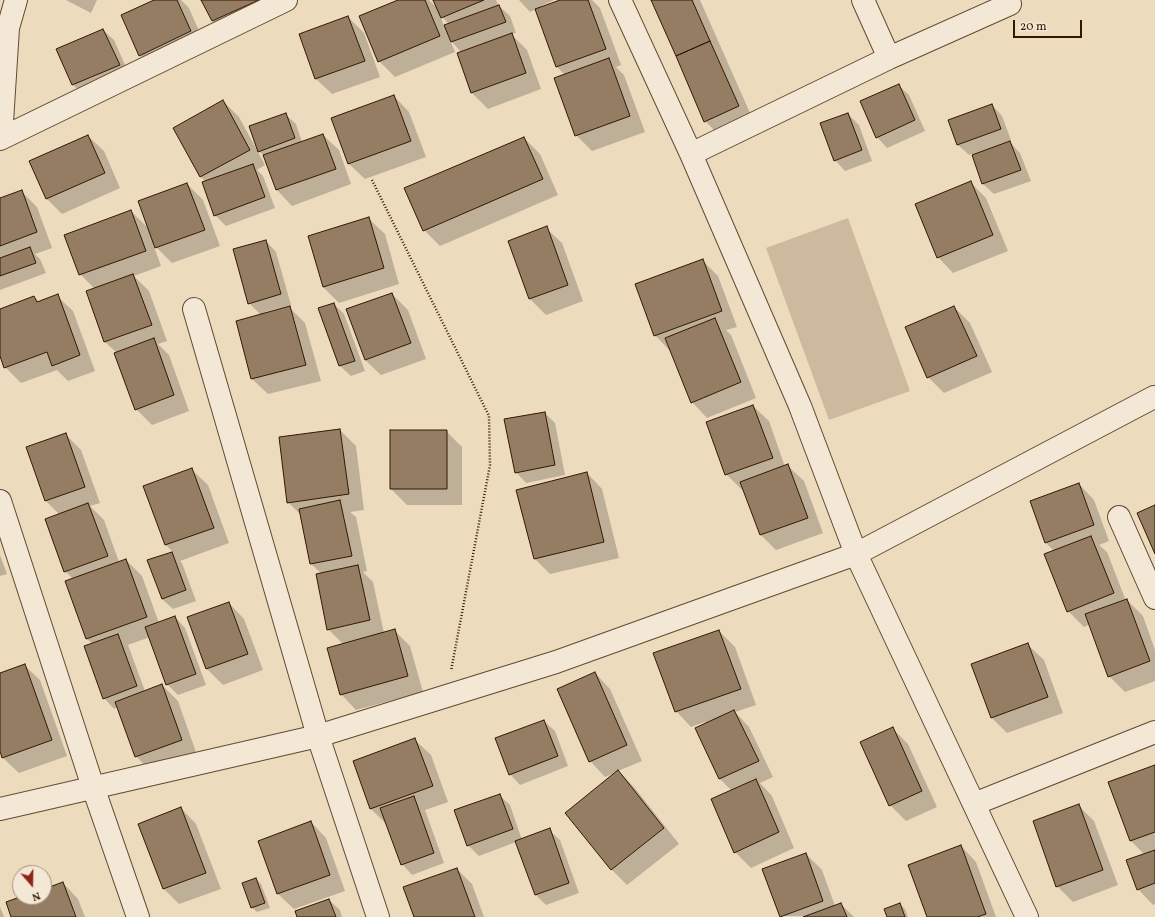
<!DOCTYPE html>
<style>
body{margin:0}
#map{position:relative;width:1155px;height:917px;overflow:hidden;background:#eddbbe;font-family:Vollkorn,serif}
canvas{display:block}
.north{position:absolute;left:12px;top:865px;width:40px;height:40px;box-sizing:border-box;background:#f3e8d5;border:1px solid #a69580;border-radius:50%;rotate:160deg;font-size:11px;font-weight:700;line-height:16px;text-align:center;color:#331800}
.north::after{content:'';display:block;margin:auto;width:14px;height:18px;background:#8f2418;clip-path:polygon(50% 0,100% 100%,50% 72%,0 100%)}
.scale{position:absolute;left:1013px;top:20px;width:69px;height:18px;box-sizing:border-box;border:2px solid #331800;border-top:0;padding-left:5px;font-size:12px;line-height:14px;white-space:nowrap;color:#331800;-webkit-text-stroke:3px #f3e8d5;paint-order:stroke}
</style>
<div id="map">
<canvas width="1155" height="917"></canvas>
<div class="north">N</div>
<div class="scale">20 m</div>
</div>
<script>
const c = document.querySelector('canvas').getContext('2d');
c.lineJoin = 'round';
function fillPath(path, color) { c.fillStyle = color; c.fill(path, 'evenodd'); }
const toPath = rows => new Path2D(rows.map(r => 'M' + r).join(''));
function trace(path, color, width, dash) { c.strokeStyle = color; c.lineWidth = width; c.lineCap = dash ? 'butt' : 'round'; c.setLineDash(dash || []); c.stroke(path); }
const green = toPath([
 [848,218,910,391,829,420,766,248]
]);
const shadow = toPath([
 [66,0,97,0,91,13],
 [157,0,181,0,189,8,206,47,156,71,140,55],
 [203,0,272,0,228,36,213,21],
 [400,0,429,0,438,9,435,0,496,0,499,6,510,16,516,33,511,34,527,50,541,89,488,109,472,93,458,54,462,53,450,40,455,52,395,77,379,61],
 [440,15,449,24,444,26],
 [519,0,554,0,541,6,542,8,563,0,592,0,600,8,621,65,616,67,624,75,645,132,592,151,576,135,565,75,557,67,536,9,530,12],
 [652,0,700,0,754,122,721,137,705,121],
 [348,17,364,33,380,77,332,94,316,79],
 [103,30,114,40,130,76,84,95,73,85,57,50],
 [898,85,909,95,925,131,887,148,877,137],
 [394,96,409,112,426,157,365,179,349,164],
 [223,101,239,117,265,165,257,170,263,176,275,208,226,226,215,215,206,182,201,177],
 [992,105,1002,116,1011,140,1009,141,1020,153,1031,181,994,194,983,184,972,154,969,155,958,145,949,121],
 [285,114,296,124,302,142,323,135,339,150,351,184,292,206,277,190,264,156,259,151],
 [848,114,859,125,872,161,845,171,835,160],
 [88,136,104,151,120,188,62,214,46,198],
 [524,138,540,154,558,195,440,246,424,230],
 [970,182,986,198,1008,251,953,273,938,257],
 [187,184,203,200,220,246,172,263,153,244,161,266,134,276,149,291,167,341,158,344,169,355,189,411,152,425,136,409,117,353,105,342,95,289,80,274,131,211,150,230],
 [21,191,37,207,52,248,35,254,40,259,46,273,0,290,0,199],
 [369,219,385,234,399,284,339,303,323,287],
 [546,228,562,243,583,301,546,315,530,299,509,241],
 [266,241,276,252,291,305,265,312,266,314,290,308,305,323,321,381,268,394,252,379,261,315,249,303],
 [702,260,718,276,737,327,726,330,731,335,756,398,707,418,692,402,670,351,655,335],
 [392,294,408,310,426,359,381,375,365,360],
 [57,296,73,311,95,371,68,381,57,370,21,383,5,367,0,353,0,310,34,297,39,302],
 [334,304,344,314,365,371,351,376,340,366,320,309],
 [954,307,970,323,992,372,944,393,928,377],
 [753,406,769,421,785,467,788,466,804,481,823,533,776,550,761,535,744,489,742,490,726,474],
 [545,413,555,423,565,475,526,483,516,472],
 [340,430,356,446,364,510,350,512,356,517,367,571,363,572,373,582,384,633,395,631,410,646,423,692,356,710,341,694,343,644,328,629,322,574,311,564,301,515,288,502],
 [446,431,462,447,462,505,407,505,391,489],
 [65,434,81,450,100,503,90,506,104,520,119,562,126,560,142,576,159,623,175,617,185,628,206,685,178,695,167,684,150,637,128,645,145,691,162,685,178,701,197,755,151,772,136,756,118,707,114,709,104,698,93,644,87,639,66,582,73,579,65,571,60,515,46,501,27,448],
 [192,470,208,485,229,543,180,561,182,563,196,601,173,609,162,599,149,561,173,552,166,545,145,487],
 [587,473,602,489,619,558,550,574,534,558],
 [1079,484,1094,500,1109,541,1099,545,1107,552,1126,601,1127,600,1143,616,1155,650,1155,681,1125,692,1109,676,1090,624,1084,627,1068,611,1054,551,1046,543],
 [0,555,7,574,0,576],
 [229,603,244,619,263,670,223,685,207,669,188,618],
 [719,631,735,647,756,705,735,712,749,727,773,777,760,783,772,796,794,848,751,868,735,852,732,791,720,779,696,728,706,724,705,722,691,727,676,711],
 [1028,645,1044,660,1063,713,1007,733,992,718],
 [24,665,40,680,67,756,19,773,3,758,0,748,0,674],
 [595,673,610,689,642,761,618,771,634,787,679,844,627,885,611,869,617,772,605,777,590,761],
 [544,721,555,731,568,766,520,785,510,774],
 [892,728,908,744,937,807,906,821,890,805],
 [415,740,431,755,448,802,425,810,444,863,412,875,402,864,387,825,371,809],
 [1155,766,1155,904,1153,905,1138,889,1145,855,1131,841],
 [499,795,510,805,522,840,549,830,560,840,579,893,546,905,536,895,516,842,479,856,468,845],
 [1079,806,1094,821,1118,885,1073,902,1057,886],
 [181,808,196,824,221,889,179,904,164,889],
 [311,822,326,838,345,891,294,909,278,894],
 [961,846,976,862,996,917,928,917],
 [806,854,822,870,835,906,841,904,854,917,780,916],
 [457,869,472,884,484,917,415,917],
 [256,879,261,884,270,908,257,912,252,907],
 [63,883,78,899,85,917,12,917,23,897,44,897,44,890],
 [329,900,340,910,342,917,298,917],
 [900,904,905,909,908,917,888,917],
 [0,907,4,917,0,917]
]);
const building = toPath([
 [154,0,177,0,191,31,139,56,121,15,154,0],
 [201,0,259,0,212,21,201,0],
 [398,0,425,0,440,36,378,62,359,16,398,0],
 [433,0,484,0,441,18,433,0],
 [560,0,588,0,606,49,556,67,535,9,560,0],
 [651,0,692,0,710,41,676,56,651,0],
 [499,5,506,22,451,42,444,25,499,5],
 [348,16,365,61,315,79,299,34,348,16],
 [103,29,120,65,72,85,56,49,103,29],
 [512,33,526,73,471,93,457,53,512,33],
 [710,41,739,106,704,122,676,56,710,41],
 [609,58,630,116,575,136,554,78,609,58],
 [899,84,915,120,876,138,860,101,899,84],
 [394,95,411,141,348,164,331,118,394,95],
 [223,100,250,150,200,177,173,128,223,100],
 [992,104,1001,129,957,145,948,120,992,104],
 [286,113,295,138,258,152,249,126,286,113],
 [848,113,862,150,834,161,820,123,848,113],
 [323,134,336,169,276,190,263,155,323,134],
 [88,135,105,173,46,199,29,161,88,135],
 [524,137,543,179,423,231,404,188,524,137],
 [1010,141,1021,170,982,184,972,155,1010,141],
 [253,164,265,197,214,216,202,182,253,164],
 [971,181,993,235,937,258,915,204,971,181],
 [187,183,205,230,155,248,138,201,187,183],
 [22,190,37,232,0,246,0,198,22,190],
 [131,210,146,251,79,275,64,235,131,210],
 [369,217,384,268,323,287,308,236,369,217],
 [547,226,568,285,529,299,508,241,547,226],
 [266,240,281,294,248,304,233,249,266,240],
 [30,247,36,263,0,276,0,258,30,247],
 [703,259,722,311,654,336,635,284,703,259],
 [133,274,152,325,104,342,86,291,133,274],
 [392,293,411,343,365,360,346,309,392,293],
 [58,294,80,355,52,366,47,352,4,368,0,356,0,309,34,296,37,302,58,294],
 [334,303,355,361,339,366,318,308,334,303],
 [290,306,306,365,251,379,236,321,290,306],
 [954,306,977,356,927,378,905,327,954,306],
 [715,318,741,382,691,403,665,338,715,318],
 [154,338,174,395,135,410,114,353,154,338],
 [753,405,773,458,725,475,706,422,753,405],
 [545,412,555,465,515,473,504,419,545,412],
 [340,429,349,494,287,503,279,437,340,429],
 [390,430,447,430,447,489,390,489,390,430],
 [66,433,85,487,45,501,26,447,66,433],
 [788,464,808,518,760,535,740,482,788,464],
 [192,468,214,528,165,545,143,486,192,468],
 [587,472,604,542,534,559,516,490,587,472],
 [1079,483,1094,525,1045,543,1030,501,1079,483],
 [340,500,352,556,310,564,299,509,340,500],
 [88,503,108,556,64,572,45,519,88,503],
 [1155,505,1155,554,1137,513,1155,505],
 [1091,536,1114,593,1067,612,1044,554,1091,536],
 [172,552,186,590,162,599,147,560,172,552],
 [126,559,147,617,86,639,65,581,126,559],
 [358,565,370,620,327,630,316,574,358,565],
 [1127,599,1150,661,1108,677,1085,614,1127,599],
 [229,602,248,654,206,669,187,617,229,602],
 [175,616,196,674,166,685,145,627,175,616],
 [395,629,408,676,340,695,327,648,395,629],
 [719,630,741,689,675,712,653,653,719,630],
 [118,634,137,686,103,699,84,646,118,634],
 [1028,643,1048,697,991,718,971,664,1028,643],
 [25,664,52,740,2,758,0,751,0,673,25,664],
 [595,672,627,745,589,762,557,689,595,672],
 [162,684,182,740,135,757,115,702,162,684],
 [734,710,759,761,719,779,695,728,734,710],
 [544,720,558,756,509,775,495,738,544,720],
 [893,727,922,791,889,806,860,742,893,727],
 [415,738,433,786,370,809,353,761,415,738],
 [1155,765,1155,832,1130,841,1108,782,1155,765],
 [618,770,664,828,611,870,565,813,618,770],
 [756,779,779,832,734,853,711,799,756,779],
 [500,794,513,829,467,846,454,810,500,794],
 [414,796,434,853,401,865,380,808,414,796],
 [1079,804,1103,870,1056,887,1033,821,1079,804],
 [181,807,206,873,163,889,138,824,181,807],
 [311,821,330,875,277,894,258,841,311,821],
 [550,828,569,883,535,895,515,841,550,828],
 [961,845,986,914,977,917,927,917,908,865,961,845],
 [1155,850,1155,883,1137,890,1126,860,1155,850],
 [806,853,823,901,780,917,762,869,806,853],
 [457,868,475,917,414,917,403,887,457,868],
 [256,878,265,903,251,908,242,883,256,878],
 [63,882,76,917,11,917,6,902,20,897,44,897,44,889,63,882],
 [329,899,336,917,297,917,295,911,329,899],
 [841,903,847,917,803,917,841,903],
 [900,903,905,917,887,917,884,909,900,903]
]);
const path = toPath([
 [372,180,489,416,490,465,451,671]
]);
const minor = toPath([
 [620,0,691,154,800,406,856,554,1027,917],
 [863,0,889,58],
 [1,138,8,28,16,0],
 [0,139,286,0],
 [691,154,889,58,1010,4],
 [194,309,318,736,378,917],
 [0,501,93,787,138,917],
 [1119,517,1155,598],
 [974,804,1155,732],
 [0,809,318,736,556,662,856,554,1154,397]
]);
fillPath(green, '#cdba9e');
fillPath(shadow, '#0003');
fillPath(building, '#947d63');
trace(building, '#331800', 1);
trace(minor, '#624930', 24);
trace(path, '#331800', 2.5, [1, 2]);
trace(minor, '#f3e8d5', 22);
</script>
